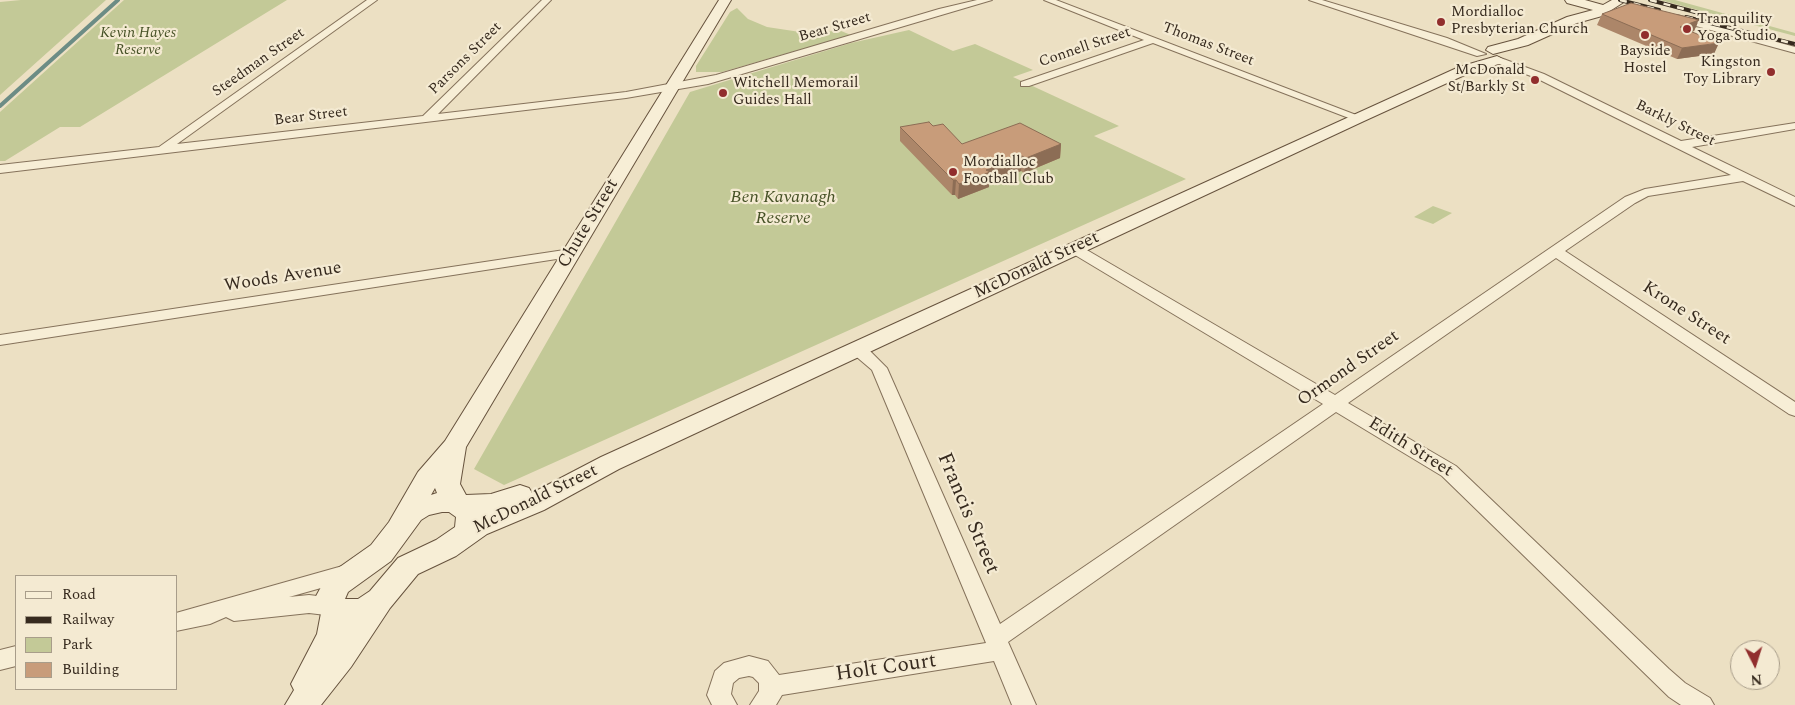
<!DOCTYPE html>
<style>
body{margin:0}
#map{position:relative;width:1795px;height:705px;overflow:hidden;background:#ece0c3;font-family:Spectral,serif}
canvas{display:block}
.legend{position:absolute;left:15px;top:575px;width:162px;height:115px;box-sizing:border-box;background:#f4ead2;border:1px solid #a89d8a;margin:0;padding:6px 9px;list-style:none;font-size:15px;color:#362a1e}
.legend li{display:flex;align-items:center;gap:10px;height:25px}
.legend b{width:25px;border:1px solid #a89d8a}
.north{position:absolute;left:1730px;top:640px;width:50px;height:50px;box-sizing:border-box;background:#f4ead2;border:1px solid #a89d8a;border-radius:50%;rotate:175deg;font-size:14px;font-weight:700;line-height:20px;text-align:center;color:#362a1e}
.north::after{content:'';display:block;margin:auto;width:18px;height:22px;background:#912e2d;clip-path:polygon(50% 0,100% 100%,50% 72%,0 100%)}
</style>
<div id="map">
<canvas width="1795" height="705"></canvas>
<ul class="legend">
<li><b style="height:6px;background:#f7eed6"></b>Road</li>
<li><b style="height:6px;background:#362a1e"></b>Railway</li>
<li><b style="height:14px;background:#c3c997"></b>Park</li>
<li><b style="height:14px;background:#c89c7a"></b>Building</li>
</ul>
<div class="north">N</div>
</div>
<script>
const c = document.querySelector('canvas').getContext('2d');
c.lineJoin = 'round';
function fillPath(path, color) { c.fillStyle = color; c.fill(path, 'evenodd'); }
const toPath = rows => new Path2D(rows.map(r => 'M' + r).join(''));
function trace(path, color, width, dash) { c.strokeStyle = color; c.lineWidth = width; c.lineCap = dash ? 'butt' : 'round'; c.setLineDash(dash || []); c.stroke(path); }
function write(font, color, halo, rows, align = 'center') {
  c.font = font + ' Spectral,serif'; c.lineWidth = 4.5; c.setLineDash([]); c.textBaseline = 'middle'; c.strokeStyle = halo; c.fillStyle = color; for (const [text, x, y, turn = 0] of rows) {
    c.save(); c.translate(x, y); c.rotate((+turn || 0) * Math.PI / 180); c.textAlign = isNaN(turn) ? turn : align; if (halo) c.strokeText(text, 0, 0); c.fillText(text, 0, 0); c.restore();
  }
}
const green = toPath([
 [21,0,106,0,0,95,0,2],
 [124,0,287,0,80,127,60,127,5,161,0,161,0,112],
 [1660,0,1675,0,1795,33,1795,36],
 [737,8,748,19,767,27,800,32,841,31,851,35,722,72,696,72,696,66,730,12],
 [909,30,953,51,975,44,1033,70,1013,77,1119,126,1094,136,1186,179,504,485,474,469,690,92,851,43],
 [1433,206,1452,213,1433,224,1414,217]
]);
const stream = toPath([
 [0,106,118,0]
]);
const street = toPath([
 [367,0,377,0,177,144,423,116,542,0,551,0,438,114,626,92,716,75,939,9,977,0,992,0,708,84,626,98,0,173,0,165,159,147,367,0],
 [1044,0,1056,0,1364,118,1358,121,1354,120,1153,43,1029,86,1021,86,1021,82,1144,40,1044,0],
 [1309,0,1322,0,1447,38,1486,54,1477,56,1309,0],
 [1677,15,1795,47,1795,53,1674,20,1672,18,1677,15],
 [1498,57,1544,74,1681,141,1795,123,1795,129,1692,147,1795,197,1795,206,1743,181,1648,196,1635,203,1565,251,1795,402,1795,416,1789,414,1556,258,1348,403,1456,466,1669,669,1685,683,1710,698,1714,705,1681,705,1669,697,1442,476,1336,412,1008,642,1036,705,1012,705,994,661,782,695,776,705,750,705,759,691,759,683,753,677,749,676,739,678,733,683,731,694,737,705,712,705,707,695,715,671,724,663,749,656,768,661,779,675,986,643,872,370,852,353,850,349,852,345,864,345,887,368,1000,624,1323,404,1070,252,1068,249,1070,246,1080,246,1335,395,1625,197,1645,189,1731,175,1536,78,1494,62,1493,60,1498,57],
 [571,249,576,250,578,253,576,256,0,345,0,335,571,249],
 [346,565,353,567,356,573,353,579,289,597,309,595,334,598,342,601,345,607,342,613,334,616,309,613,234,621,226,617,210,624,176,631,176,613,346,565],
 [16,646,16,666,0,670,0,650,16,646]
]);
const secondary = toPath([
 [719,0,731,0,466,447,460,484,466,495,491,494,520,485,529,488,532,493,601,457,1459,67,1497,56,1504,60,1502,63,1469,73,1364,121,619,469,544,510,487,534,456,556,418,574,390,608,351,667,321,705,285,705,294,690,291,684,317,634,321,613,315,598,327,576,371,545,389,522,418,472,445,441,719,0],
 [435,488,437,493,431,495,435,488],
 [442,512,449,512,456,517,455,527,436,540,398,558,370,591,358,599,345,599,348,592,391,561,421,520,429,515,442,512],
 [1565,0,1585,0,1603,5,1612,0,1627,0,1602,16,1577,23,1528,45,1493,54,1486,50,1488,47,1518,39,1567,17,1593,10,1567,3,1565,0]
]);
const rail = toPath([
 [1620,0,1659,10],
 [1650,0,1699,13],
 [1686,17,1795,44]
]);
const wall = toPath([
 [1602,14,1699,20,1694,31,1691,32,1714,54,1677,59,1597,25],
 [933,126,962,144,1061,144,1060,158,1024,173,1021,171,989,183,989,187,958,199,955,195,952,195,900,141,900,127]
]);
const shadedWall = toPath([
 [1699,20,1694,31,1675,38,1680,27],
 [1719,43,1714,54,1677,59,1682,48],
 [1061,144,1060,158,1024,173,1026,158],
 [1022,156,1021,171,989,183,989,187,958,199,959,184,986,170],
 [953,180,956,180,955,195,952,195]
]);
const building = toPath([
 [1631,3,1699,20,1680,27,1719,43,1682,48,1602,14,1631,3],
 [929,122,933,126,943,124,962,144,1020,123,1061,144,1026,158,1022,156,986,170,990,172,959,184,956,180,953,180,900,127,929,122]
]);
const markers = [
 [1441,22,5,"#912e2d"],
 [1687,29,5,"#912e2d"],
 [1645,35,5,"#912e2d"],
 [1771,72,5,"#912e2d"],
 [1535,80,5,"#912e2d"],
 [723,93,5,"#912e2d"],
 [953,172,5,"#912e2d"]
];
const farPoinames = [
 ["Mordialloc",1451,13],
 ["Presbyterian Church",1451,30],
 ["Tranquility",1697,20],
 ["Yoga Studio",1697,37],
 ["Bayside",1645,52,"center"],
 ["Hostel",1645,69,"center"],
 ["Kingston",1761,63,"right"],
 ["Toy Library",1761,80,"right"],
 ["McDonald",1525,71,"right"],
 ["St/Barkly St",1525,88,"right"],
 ["Witchell Memorail",733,84],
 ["Guides Hall",733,101],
 ["Mordialloc",963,163],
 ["Football Club",963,180]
];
const farStreetnames = [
 ["Bear Street",835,28,-16],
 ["Thomas Street",1208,45,21],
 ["Connell Street",1085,48,-19],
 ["Parsons Street",466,59,-45],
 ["Steedman Street",259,63,-35],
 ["Bear Street",311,117,-7],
 ["Barkly Street",1675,124,26]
];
const farParknames = [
 ["Kevin Hayes",138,34],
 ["Reserve",138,51]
];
const parkNames = [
 ["Ben Kavanagh",783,198],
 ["Reserve",783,219]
];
const streetNames = [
 ["Chute Street",589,224,-59],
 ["McDonald Street",1037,266,-25],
 ["Woods Avenue",283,278,-9],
 ["Krone Street",1686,314,33],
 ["Ormond Street",1349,369,-35],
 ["Edith Street",1410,448,32],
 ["McDonald Street",536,500,-26]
];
const nearStreetnames = [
 ["Francis Street",967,514,67],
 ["Holt Court",886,669,-8]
];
fillPath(green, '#c3c997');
trace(stream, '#6c8c85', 4);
trace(street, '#85725b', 2);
trace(secondary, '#67533e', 2);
fillPath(street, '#f7eed6');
fillPath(secondary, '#f7eed6');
trace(rail, '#362a1e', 4);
trace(rail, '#f4ead2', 2.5, [7]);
fillPath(wall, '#ac8669');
fillPath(shadedWall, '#8c6d55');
fillPath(building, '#c89c7a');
trace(building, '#8c6d55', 1);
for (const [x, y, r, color] of markers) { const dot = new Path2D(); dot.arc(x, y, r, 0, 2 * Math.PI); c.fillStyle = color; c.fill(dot); trace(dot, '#f4ead2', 2); }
write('15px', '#362a1e', '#f4ead2', farPoinames, 'left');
write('15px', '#362a1e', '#f4ead2', farStreetnames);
write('italic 15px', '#465126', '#f4ead2', farParknames);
write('italic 18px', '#465126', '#f4ead2', parkNames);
write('18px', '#362a1e', '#f4ead2', streetNames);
write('21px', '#362a1e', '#f4ead2', nearStreetnames);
</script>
